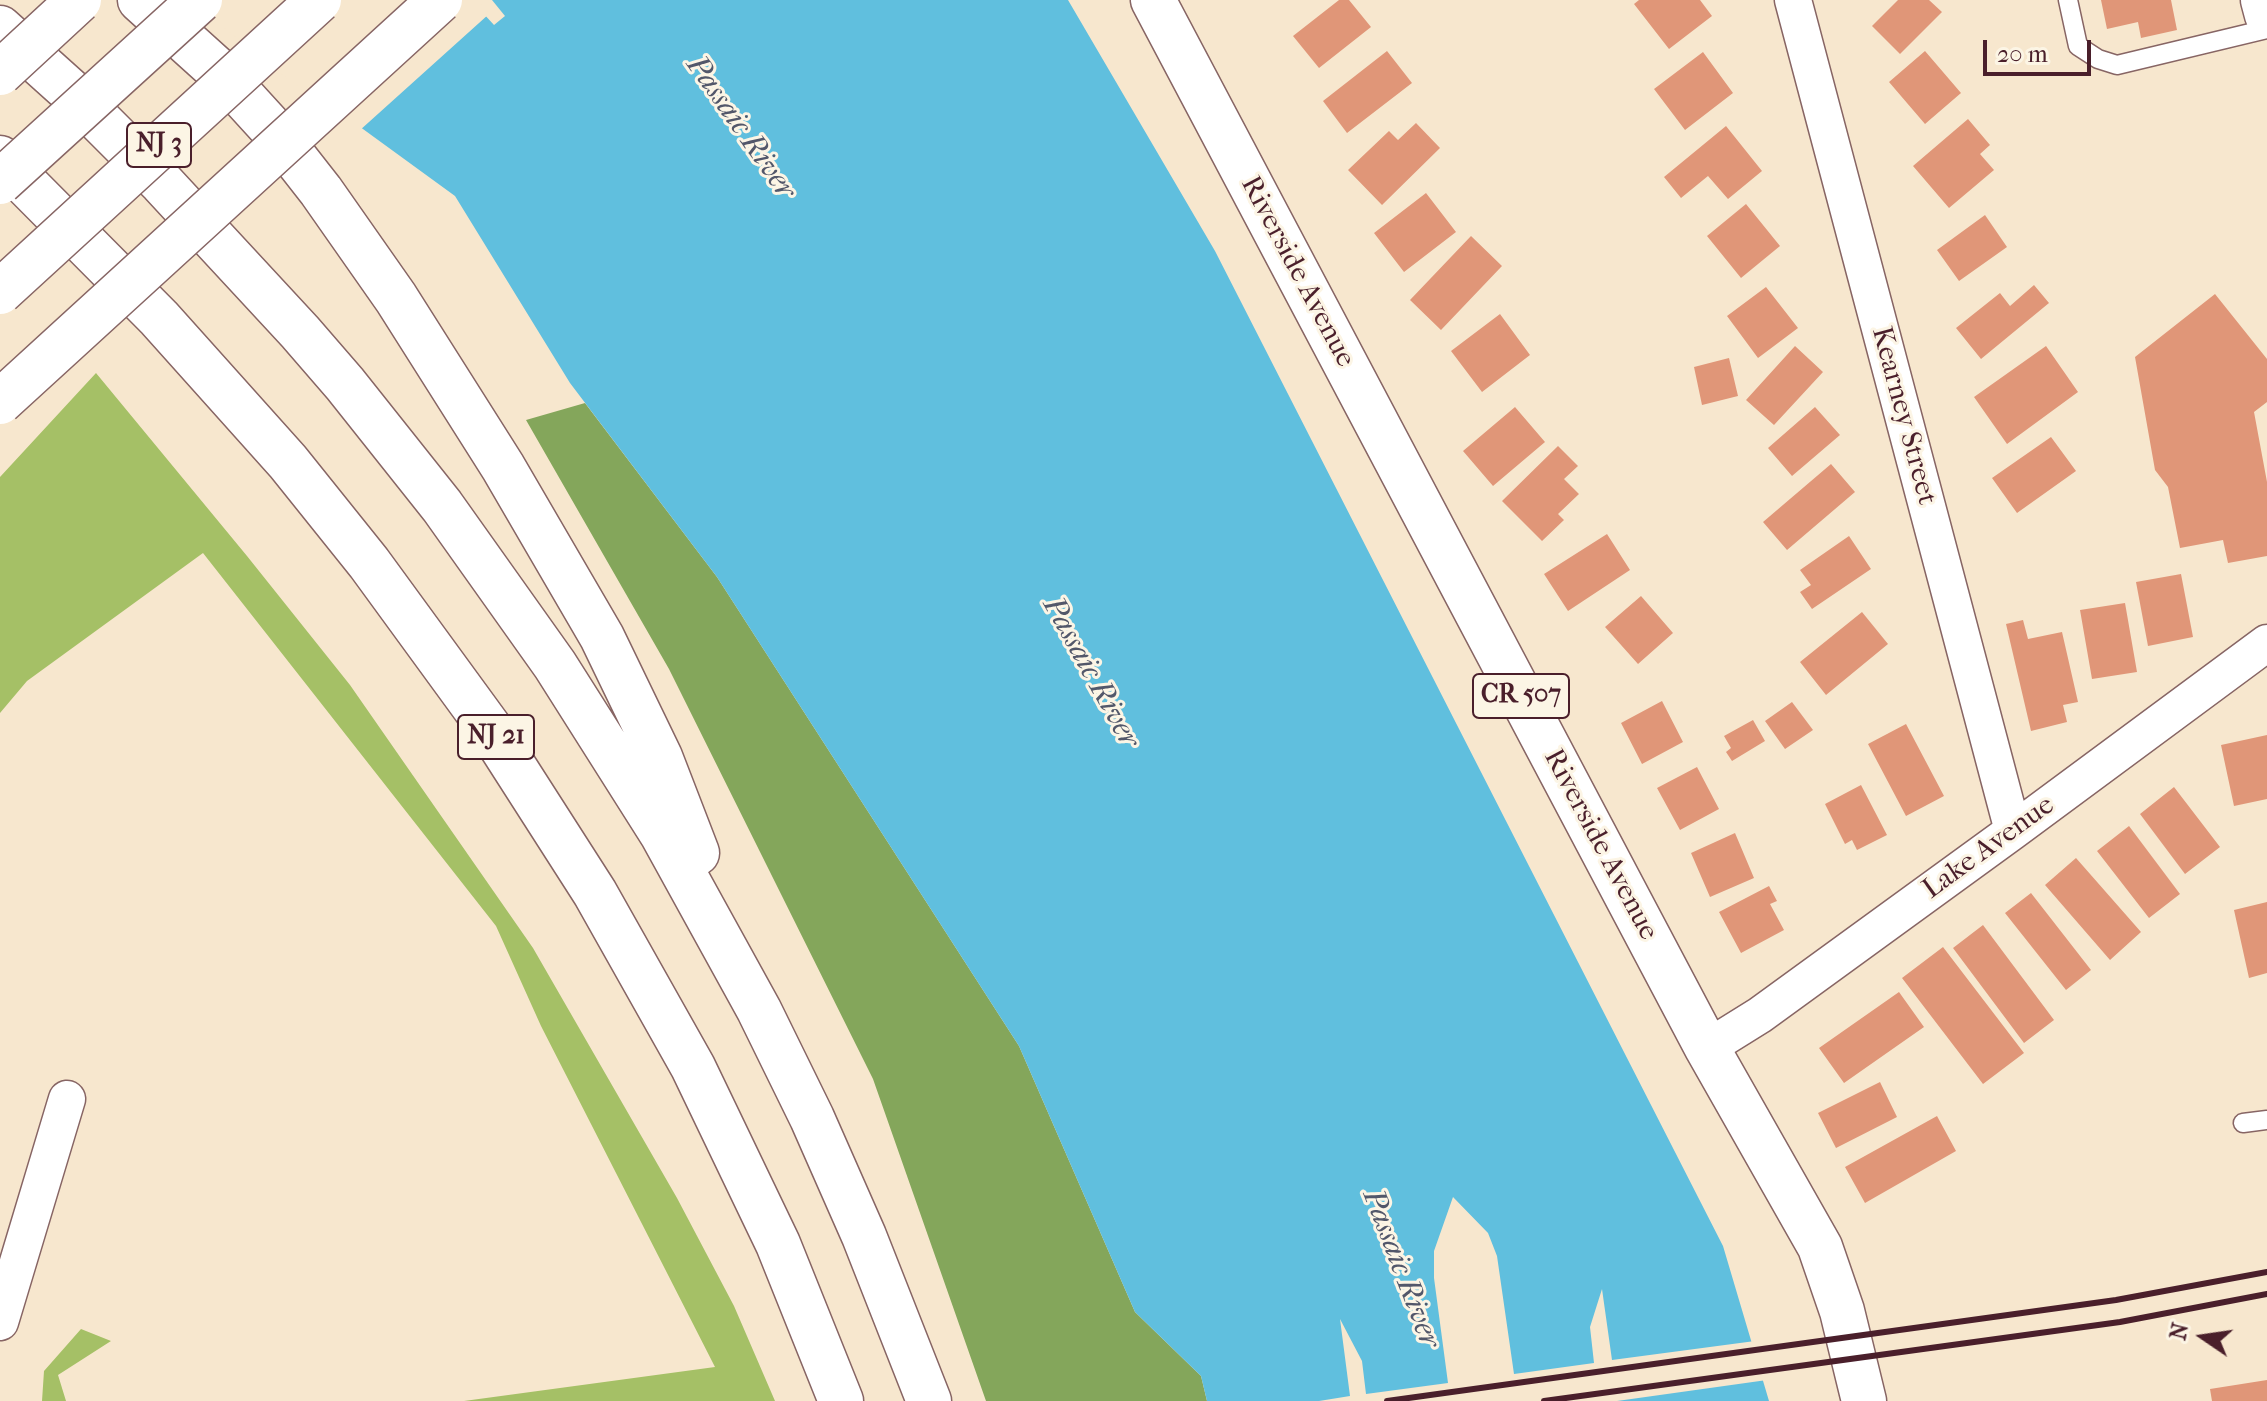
<!DOCTYPE html>
<style>
body{margin:0}
#map{position:relative;width:2267px;height:1401px;overflow:hidden;background:#f7e7ce;font-family:"IM FELL French Canon",serif}
canvas{display:block}
.north{position:absolute;left:2163px;top:1297px;width:80px;height:80px;-webkit-text-stroke:6px #fcf5e5;paint-order:stroke;rotate:283deg;font-size:22px;font-weight:700;line-height:32px;text-align:center;color:#4a1f2b}
.north::after{content:'';display:block;margin:auto;width:28px;height:36px;background:#4a1f2b;clip-path:polygon(50% 0,100% 100%,50% 72%,0 100%)}
.scale{position:absolute;left:1983px;top:40px;width:108px;height:36px;box-sizing:border-box;border:4px solid #4a1f2b;border-top:0;padding-left:10px;font-size:24px;line-height:28px;white-space:nowrap;color:#4a1f2b;-webkit-text-stroke:6px #fcf5e5;paint-order:stroke}
</style>
<div id="map">
<canvas width="2267" height="1401"></canvas>
<div class="north">N</div>
<div class="scale">20 m</div>
</div>
<script>
const c = document.querySelector('canvas').getContext('2d');
c.lineJoin = 'round';
function fillPath(path, color) { c.fillStyle = color; c.fill(path, 'evenodd'); }
const toPath = rows => new Path2D(rows.map(r => 'M' + r).join(''));
function trace(path, color, width, dash) { c.strokeStyle = color; c.lineWidth = width; c.lineCap = dash ? 'butt' : 'round'; c.setLineDash(dash || []); c.stroke(path); }
function write(font, color, halo, rows, align = 'center') {
  c.font = font + ' "IM FELL French Canon",serif'; c.lineWidth = 6; c.setLineDash([]); c.textBaseline = 'middle'; c.strokeStyle = halo; c.fillStyle = color; for (const [text, x, y, turn = 0] of rows) {
    c.save(); c.translate(x, y); c.rotate((+turn || 0) * Math.PI / 180); c.textAlign = isNaN(turn) ? turn : align; if (halo) c.strokeText(text, 0, 0); c.fillText(text, 0, 0); c.restore();
  }
}
const green = toPath([
 [96,373,247,556,350,685,533,948,677,1198,734,1306,775,1401,464,1401,715,1367,541,1026,496,926,203,553,27,681,0,713,0,477],
 [81,1329,111,1341,58,1375,66,1401,42,1401,44,1371]
]);
const forest = toPath([
 [585,403,717,577,1019,1046,1135,1312,1201,1376,1207,1401,986,1401,873,1079,669,669,526,420]
]);
const water = toPath([
 [471,0,494,25,505,16,492,0,1068,0,1215,251,1723,1246,1769,1401,1207,1401,1201,1376,1135,1312,1019,1046,717,577,570,383,455,196,286,73]
]);
const pier = toPath([
 [190,0,477,0,489,14,359,131,284,76],
 [1453,1197,1488,1233,1497,1256,1514,1374,1594,1363,1590,1327,1602,1289,1612,1360,1755,1341,1767,1380,1617,1401,1319,1401,1350,1396,1340,1319,1362,1361,1366,1394,1448,1383,1434,1278,1434,1251]
]);
const building = toPath([
 [1339,0,1349,0,1371,27,1319,68,1293,36],
 [1639,0,1700,0,1712,16,1669,49,1634,4],
 [1898,0,1929,0,1942,12,1900,54,1872,26],
 [2101,0,2171,0,2177,30,2141,38,2138,22,2107,29],
 [1387,51,1412,83,1347,133,1323,101],
 [1925,51,1961,93,1925,124,1889,82],
 [1703,52,1733,93,1685,130,1654,89],
 [1968,119,1990,145,1980,154,1994,170,1949,208,1913,166],
 [1416,123,1440,148,1382,205,1348,170,1389,131,1398,140],
 [1726,126,1762,171,1728,199,1708,176,1681,198,1664,177],
 [1426,193,1456,232,1404,272,1374,233],
 [1746,204,1780,246,1741,278,1707,236],
 [1985,215,2007,247,1959,281,1937,250],
 [1471,236,1502,266,1441,330,1410,300],
 [2034,285,2049,303,1981,359,1956,328,2000,293,2010,306],
 [1766,287,1798,328,1758,358,1727,316],
 [2215,294,2267,359,2267,402,2254,412,2267,482,2267,556,2228,563,2223,540,2180,548,2168,487,2155,470,2135,357],
 [1500,314,1530,355,1482,392,1451,351],
 [1795,346,1823,372,1774,425,1746,400],
 [2046,346,2078,392,2007,444,1974,397],
 [1729,358,1738,396,1702,405,1694,367],
 [1515,407,1545,442,1493,486,1463,451],
 [1815,407,1840,435,1792,476,1768,448],
 [2051,437,2076,471,2017,513,1992,478],
 [1558,446,1578,466,1564,479,1579,494,1558,514,1564,520,1542,541,1502,501],
 [1831,464,1855,492,1787,550,1763,522],
 [1607,534,1630,570,1568,611,1544,574],
 [1849,536,1871,569,1812,609,1800,592,1811,585,1800,570],
 [2181,574,2193,637,2148,646,2136,582],
 [1641,596,1673,633,1638,664,1605,627],
 [2125,603,2137,672,2092,679,2080,610],
 [1862,612,1888,644,1826,695,1800,662],
 [2023,620,2028,639,2062,632,2078,702,2063,705,2067,722,2031,731,2006,624],
 [1662,701,1683,742,1642,764,1621,723],
 [1792,702,1813,730,1785,749,1765,721],
 [1753,720,1765,741,1732,761,1726,752,1731,748,1724,736],
 [1906,724,1944,796,1906,816,1868,744],
 [2267,735,2267,799,2234,806,2221,745],
 [1697,767,1719,809,1680,830,1657,788],
 [1861,785,1887,835,1857,850,1852,840,1845,844,1825,804],
 [2174,787,2220,847,2185,874,2140,814],
 [2129,826,2180,894,2149,918,2097,851],
 [1735,833,1754,878,1710,897,1691,853],
 [2076,858,2141,932,2110,960,2045,885],
 [1769,886,1777,901,1770,904,1784,930,1741,953,1719,912],
 [2031,893,2091,970,2066,990,2005,913],
 [2267,902,2267,973,2249,978,2234,910],
 [1983,925,2054,1020,2024,1043,1953,948],
 [1943,947,2024,1053,1983,1084,1902,978],
 [1899,992,1924,1027,1844,1083,1819,1048],
 [1880,1082,1897,1117,1836,1148,1818,1113],
 [1937,1116,1956,1151,1865,1203,1845,1167],
 [2267,1380,2267,1401,2212,1401,2210,1389]
]);
const service = toPath([
 [2068,0,2078,46,2098,59,2117,65,2267,29],
 [2243,1123,2267,1120]
]);
const minor = toPath([
 [1793,0,2013,831],
 [1707,1048,1760,1015,2013,831,2267,643],
 [0,1322,67,1099]
]);
const tertiary = toPath([
 [2263,0,2267,15]
]);
const primary = toPath([
 [1153,0,1707,1048,1820,1247,1842,1311,1864,1401]
]);
const motorway = toPath([
 [140,0,222,74,274,131,321,191,396,298,503,467,602,637,660,757,697,853],
 [0,28,69,90,162,183,300,332,345,384,442,506,555,665,662,834,759,1010,812,1118,864,1236,929,1401],
 [0,158,159,318,288,462,369,563,488,726,595,893,693,1067,778,1244,841,1401]
]);
const rail = toPath([
 [1387,1401,2116,1300,2267,1272],
 [1544,1401,2120,1322,2267,1294]
]);
const motorwayBridge = toPath([
 [0,73,79,0],
 [0,182,200,0],
 [0,292,319,0],
 [0,402,440,0]
]);
const shields = [
 [159,145,64],
 [1521,696,96],
 [496,737,76]
];
const shieldNames = [
 ["NJ 3",159,145],
 ["CR 507",1521,696],
 ["NJ 21",496,737]
];
const streetNames = [
 ["Riverside Avenue",1297,272,62],
 ["Kearney Street",1903,416,75],
 ["Riverside Avenue",1600,845,62],
 ["Lake Avenue",1989,848,-36]
];
const waterNames = [
 ["Passaic River",740,128,55],
 ["Passaic River",1090,673,61],
 ["Passaic River",1400,1269,69]
];
fillPath(green, '#a5c066');
fillPath(forest, '#84a65b');
fillPath(water, '#60bfde');
fillPath(pier, '#f7e7ce');
fillPath(building, '#e09678');
trace(service, '#876564', 21);
trace(minor, '#876564', 39);
trace(tertiary, '#876564', 47);
trace(primary, '#876564', 47);
trace(motorway, '#876564', 47);
trace(service, '#fff', 18);
trace(minor, '#fff', 36);
trace(tertiary, '#fff', 44);
trace(primary, '#fff', 44);
trace(motorway, '#fff', 44);
trace(rail, '#4a1f2b', 6);
trace(motorwayBridge, '#876564', 47, []);
trace(motorwayBridge, '#fff', 44);
for (const [x, y, w] of shields) { const box = new Path2D(); box.roundRect(x - w / 2, y - 22, w, 44, 6); c.fillStyle = '#fcf5e5'; c.fill(box); trace(box, '#4a1f2b', 2); }
write('bold 26px', '#4a1f2b', null, shieldNames);
write('28px', '#4a1f2b', '#fcf5e5', streetNames);
write('italic 30px', '#52576a', '#fcf5e5', waterNames);
</script>
